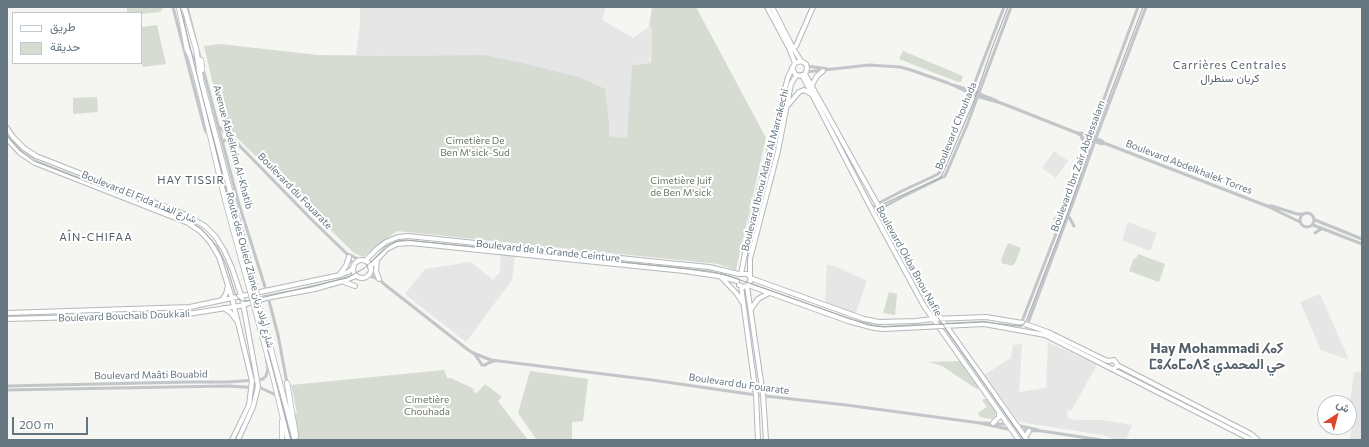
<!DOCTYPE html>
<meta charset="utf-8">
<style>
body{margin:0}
#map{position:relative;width:1369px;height:447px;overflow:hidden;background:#f5f5f1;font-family:Commissioner,Vazirmatn,sans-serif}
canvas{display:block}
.frame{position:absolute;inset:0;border:8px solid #657681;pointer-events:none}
.legend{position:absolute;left:12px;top:12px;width:130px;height:52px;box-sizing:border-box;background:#fff;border:1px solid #c1c8cd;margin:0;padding:5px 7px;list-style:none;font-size:12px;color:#657681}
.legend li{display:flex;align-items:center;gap:8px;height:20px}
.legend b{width:20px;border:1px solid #c1c8cd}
.north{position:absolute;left:1317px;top:395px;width:40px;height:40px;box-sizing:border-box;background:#fff;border:1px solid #c1c8cd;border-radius:50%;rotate:36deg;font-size:11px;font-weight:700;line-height:16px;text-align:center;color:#657681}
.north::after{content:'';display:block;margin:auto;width:14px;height:18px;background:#dd4829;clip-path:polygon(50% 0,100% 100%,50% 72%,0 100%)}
.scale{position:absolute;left:12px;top:417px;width:76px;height:18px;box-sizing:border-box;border:2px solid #657681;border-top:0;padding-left:5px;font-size:12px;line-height:14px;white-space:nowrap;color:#657681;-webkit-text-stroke:3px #fff;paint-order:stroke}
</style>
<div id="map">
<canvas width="1369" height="447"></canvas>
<div class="frame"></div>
<ul class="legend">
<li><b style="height:5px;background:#fff"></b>طريق</li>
<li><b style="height:11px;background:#d6dcd2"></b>حديقة</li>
</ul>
<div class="north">ش</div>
<div class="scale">200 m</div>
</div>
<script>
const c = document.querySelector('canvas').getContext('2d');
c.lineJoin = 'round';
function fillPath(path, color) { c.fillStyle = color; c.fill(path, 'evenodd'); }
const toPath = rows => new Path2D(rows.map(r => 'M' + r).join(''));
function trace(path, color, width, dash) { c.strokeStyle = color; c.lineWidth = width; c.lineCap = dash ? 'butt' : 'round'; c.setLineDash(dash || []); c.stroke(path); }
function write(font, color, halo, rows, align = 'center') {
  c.font = font + ' Commissioner,Vazirmatn,"Noto Sans Tifinagh",sans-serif'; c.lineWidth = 4; c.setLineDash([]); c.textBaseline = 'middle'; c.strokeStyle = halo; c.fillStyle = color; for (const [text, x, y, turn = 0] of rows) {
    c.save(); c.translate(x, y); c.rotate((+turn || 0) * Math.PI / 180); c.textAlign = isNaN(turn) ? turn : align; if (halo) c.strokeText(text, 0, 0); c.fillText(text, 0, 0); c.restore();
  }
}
const built = toPath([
 [360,7,606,7,602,20,633,38,649,27,652,27,650,63,634,64,627,138,609,136,609,121,605,89,410,56,356,55,360,24],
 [1054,151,1068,161,1056,178,1042,168],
 [1128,222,1157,233,1150,251,1122,240],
 [501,254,515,255,512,280,466,342,405,294,425,269,471,262,493,280,500,272],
 [827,264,835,266,867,281,856,313,845,311,826,304,825,300],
 [1320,294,1349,360,1321,350,1300,302],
 [1048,342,1097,365,1071,411,1067,410,1068,419,1078,420,1102,420,1132,425,1126,440,1116,440,1103,435,1019,422,984,375,1011,358,1013,345,1022,344,1019,392,1046,388],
 [1354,372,1362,372,1362,440,1350,440,1352,425,1350,420,1355,412,1350,410,1350,402]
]);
const green = toPath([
 [127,7,164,7,160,12,141,14,127,13],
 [652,7,696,7,766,138,736,270,718,264,397,231,363,257,354,253,222,123,204,46,220,44,318,55,410,56,483,55,518,62,582,78,605,89,609,121,609,136,627,138,632,65,651,63,652,27,649,27],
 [157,25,166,64,143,67,141,59,141,27],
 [903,51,963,76,961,82,958,82,899,59],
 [97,97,98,112,73,114,73,98],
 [1008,243,1021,248,1015,263,1012,266,1002,263,1001,260],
 [1138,254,1165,264,1159,282,1129,271,1134,258,1136,259],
 [889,292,897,294,895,315,883,313],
 [960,361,978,387,978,390,942,366,929,362],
 [444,370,447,378,451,378,474,389,473,392,477,393,485,384,502,397,498,401,528,440,283,440,282,415,297,413,291,385],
 [530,371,588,379,583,421,572,422,572,440,537,440,518,413],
 [987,398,996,411,995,417,992,419,980,417,978,413,987,407,982,400]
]);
const minor = toPath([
 [173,7,205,130,209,136],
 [187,7,201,61],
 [807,66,828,69],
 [203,69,238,201,266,290],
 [806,72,869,65,900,67,911,70,948,83,976,96,1001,103,1077,133,1081,133,1102,141,1104,143,1267,206,1300,222],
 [953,85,972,91,997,101],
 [219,127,233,139,312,220,346,253,354,266],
 [1077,133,1080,135,1089,139,1102,144,1104,143],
 [1081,136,1086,147],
 [222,141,233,139],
 [1267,206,1272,206,1297,214,1302,214],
 [872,210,877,204,904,190,932,177,938,174,941,170,1004,7],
 '1300 220a7 7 0 1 1 14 0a7 7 0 1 1-14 0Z',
 [874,215,880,209,902,197,945,176,967,125,1011,7],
 [1068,215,1074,226],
 [1055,219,1064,209],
 [1315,220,1362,239],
 [1313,225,1362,244],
 [1315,233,1321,229],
 [346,253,362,261],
 [371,270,384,284,467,349,473,353,491,360,652,380,756,395,846,405,980,423,1012,430,1042,431,1101,440],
 [368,275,378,279],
 [268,297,278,335,287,383],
 [1019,329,1071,195,1090,136,1138,7],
 [1025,331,1075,197,1096,138,1146,7],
 [474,353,482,365,485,365,488,363,494,361],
 [7,386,190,382,228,382,257,380,263,379,266,376,268,369,266,357],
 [7,390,228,386,261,388,278,396],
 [984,423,1016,425,1038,430]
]);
const major = toPath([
 [767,7,789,48,795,63],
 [772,7,793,48,801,61,806,64,807,69,805,74,800,76,795,74,792,68],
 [791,49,796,46,813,7],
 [805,74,880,209,930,303,1027,440],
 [802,75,872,210,924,306,1019,440],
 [812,85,817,76,823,71],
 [789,104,799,92,804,90,811,94],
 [7,128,13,137,24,148,36,156,184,214,205,226,215,236,224,250,232,268,242,298,257,380,258,387,253,407,238,440],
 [7,139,20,153,35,163,188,223,200,231,210,242,219,257,232,298,252,381,249,405,232,440],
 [377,260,376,271,379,279],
 '353 269a9 9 0 1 1 18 0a9 9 0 1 1-18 0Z',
 [365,261,378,248,386,242,398,237,408,236,678,264,709,267,739,274],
 [370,267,387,249,397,244,410,243,684,271,718,276,737,281],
 [340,274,346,266,349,257],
 [741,274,752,218,788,77,795,63,801,61],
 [750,276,750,259,778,151,791,84,794,79,797,75],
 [721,277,737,294,742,302],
 [750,278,864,319,879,322,916,321,932,319,986,317,1022,323,1048,332,1105,360,1109,361,1114,360,1117,364,1116,367,1114,369],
 [344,282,355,286],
 [739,285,743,287,747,286,751,280,750,276,747,274,741,274],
 [748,285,848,321,874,328,883,329,984,324,1045,335,1252,440],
 [741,286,756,395,758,440],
 [747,286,763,395,766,440],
 [222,300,226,294,228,286],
 [224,308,231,313,237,321],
 [751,309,758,299,769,293],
 [7,313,190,307,340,275,348,272,353,268],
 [7,319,188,314,239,306,266,298,315,289,346,280,356,276],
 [1117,365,1251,434,1258,440],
 [993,423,999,417,999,413],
 [1025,437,1029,431]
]);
const highway = toPath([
 [179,7,187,49,191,57,201,96,225,200,248,284],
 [184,7,196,49,201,80,254,282],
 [201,60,202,70],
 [260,308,295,440],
 [255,309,274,380,288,440],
 [287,383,296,436],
 [282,421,282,440]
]);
const tram = toPath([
 [180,7,229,202,274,374,291,440],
 [1008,7,992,48,974,101,942,175,940,178,883,204,879,209,878,211,925,299,1024,440],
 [7,136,19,150,34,161,191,222,201,229,217,246,227,267,235,293,238,298,242,301,247,301,347,278,363,269,390,245,398,241,406,240,708,271,726,275,868,325,875,326,884,327,984,322,1017,326,1024,324,1027,319,1067,215,1094,137,1143,7]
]);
const highwayBridge = toPath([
 [254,282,260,308],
 [248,284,255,309]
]);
const streetNames = [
 ["Boulevard Chouhada",956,126,-68],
 ["Avenue Abdelkrim Al-Khatib",233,147,75],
 ["Boulevard Ibn Zair Abdessalam",1078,166,-70],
 ["Boulevard Abdelkhalek Torres",1189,167,21],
 ["Boulevard Ibnou Adara Al Marrakechi",765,170,-76],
 ["Boulevard du Fouarate",295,191,46],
 ["Boulevard El Fida شارع الفداء",139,197,22],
 ["Boulevard de la Grande Ceinture",548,251,6],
 ["Boulevard Okba Bnou Nafie",909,261,61],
 ["Route des Ouled Ziane شارع أولاد زيان",250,270,75],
 ["Boulevard Bouchaib Doukkali",124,316,-2],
 ["Boulevard Maâti Bouabid",151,375,-1],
 ["Boulevard du Fouarate",739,384,8]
];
const parkNames = [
 ["Cimetière De",475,141],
 ["Ben M'sick-Sud",475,153],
 ["Cimetière Juif",681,181],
 ["de Ben M'sick",681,193],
 ["Cimetière",427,400],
 ["Chouhada",427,412]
];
const neighbourhoodNames = [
 ["Carrières Centrales",1230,65],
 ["كريان سنطرال",1230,78],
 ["HAY TISSIR",191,180],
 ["AÎN-CHIFAA",96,237]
];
const districtNames = [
 ["Hay Mohammadi ⵃⴰⵢ",1217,348],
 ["ⵎⵓⵃⴰⵎⴰⴷⵉ حي المحمدي",1217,364]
];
fillPath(built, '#e5e6e5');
fillPath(green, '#d6dcd2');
trace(major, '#b3b8bb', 6);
trace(highway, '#b5b8bb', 6);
trace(minor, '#c3c6c9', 3);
trace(major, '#fff', 4);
trace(highway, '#fff', 4.5);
trace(tram, '#a1a8ac', 1);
trace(highwayBridge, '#b5b8bb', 6, []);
trace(highwayBridge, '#fff', 4.5);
write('10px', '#657681', '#fff', streetNames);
write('10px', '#697963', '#fff', parkNames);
c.letterSpacing = '1px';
write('11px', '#525f67', '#fff', neighbourhoodNames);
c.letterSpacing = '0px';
write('bold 14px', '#525f67', '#fff', districtNames);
</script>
